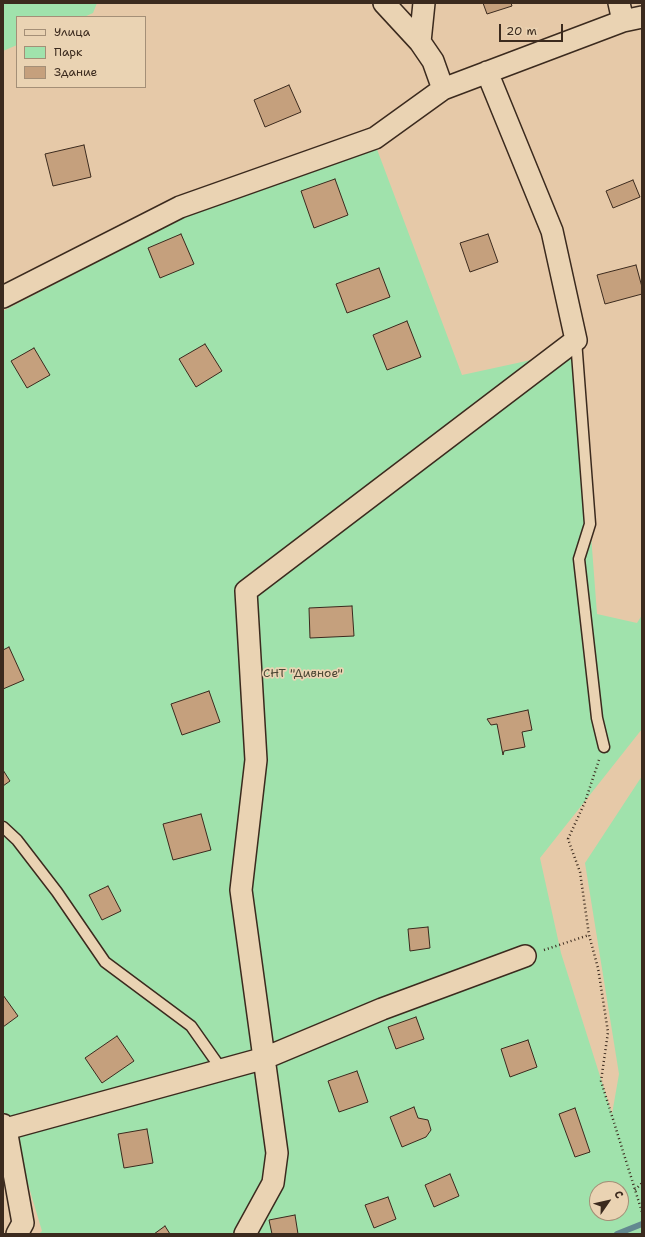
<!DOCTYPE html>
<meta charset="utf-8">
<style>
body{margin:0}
#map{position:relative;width:645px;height:1237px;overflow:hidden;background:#e6c9a8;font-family:"Shantell Sans",sans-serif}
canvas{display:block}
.frame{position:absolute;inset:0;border:4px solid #3b2a1e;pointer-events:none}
.legend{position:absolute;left:16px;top:16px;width:130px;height:72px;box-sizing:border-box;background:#ead3b3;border:1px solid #a48f77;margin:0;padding:5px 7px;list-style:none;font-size:12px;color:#3b2a1e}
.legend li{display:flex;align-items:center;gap:8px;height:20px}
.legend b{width:20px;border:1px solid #a48f77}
.north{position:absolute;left:589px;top:1181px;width:40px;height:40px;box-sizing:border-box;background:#ead3b3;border:1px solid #a48f77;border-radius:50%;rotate:56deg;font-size:11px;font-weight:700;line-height:16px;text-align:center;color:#3b2a1e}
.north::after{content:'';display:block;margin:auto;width:14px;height:18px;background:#3b2a1e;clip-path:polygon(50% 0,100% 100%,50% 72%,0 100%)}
.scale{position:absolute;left:499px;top:24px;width:64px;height:18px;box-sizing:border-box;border:2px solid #3b2a1e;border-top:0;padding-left:5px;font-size:12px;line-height:14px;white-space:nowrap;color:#3b2a1e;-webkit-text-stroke:3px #ead3b3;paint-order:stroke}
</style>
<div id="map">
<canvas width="645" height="1237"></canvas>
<div class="frame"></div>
<ul class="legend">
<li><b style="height:5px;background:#ead3b3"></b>Улица</li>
<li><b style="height:11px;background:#a0e2ac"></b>Парк</li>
<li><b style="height:11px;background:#c5a07d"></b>Здание</li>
</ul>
<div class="north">С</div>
<div class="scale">20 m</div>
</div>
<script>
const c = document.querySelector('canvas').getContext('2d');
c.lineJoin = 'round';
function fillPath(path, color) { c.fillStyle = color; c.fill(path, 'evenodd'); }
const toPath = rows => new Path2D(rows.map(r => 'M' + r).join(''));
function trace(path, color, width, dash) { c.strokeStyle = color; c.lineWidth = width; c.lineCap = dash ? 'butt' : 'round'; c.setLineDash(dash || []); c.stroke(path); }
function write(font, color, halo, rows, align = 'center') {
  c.font = font + ' "Shantell Sans",sans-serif'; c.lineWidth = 3.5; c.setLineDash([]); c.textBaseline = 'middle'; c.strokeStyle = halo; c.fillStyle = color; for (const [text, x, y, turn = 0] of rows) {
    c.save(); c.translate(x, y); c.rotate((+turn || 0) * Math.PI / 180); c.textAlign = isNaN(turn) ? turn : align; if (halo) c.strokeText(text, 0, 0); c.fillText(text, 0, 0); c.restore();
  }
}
const green = toPath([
 [3,3,97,3,93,13,84,17,17,17,17,45,3,51],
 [375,144,462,375,577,350,597,614,637,623,642,615,642,729,540,858,561,953,612,1114,619,1074,585,863,642,776,642,1234,39,1234,42,1231,12,1130,3,1118,3,311,186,216],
 [597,1189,621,1189,621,1213,597,1213]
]);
const stream = toPath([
 [617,1234,642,1224]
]);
const building = toPath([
 [483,3,511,3,512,6,487,14,483,3],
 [289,85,301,112,265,127,254,100,289,85],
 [84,145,91,177,53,186,45,154,84,145],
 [335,179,348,215,314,228,301,191,335,179],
 [633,180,640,197,613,208,606,191,633,180],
 [181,234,194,264,160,278,148,248,181,234],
 [488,234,498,262,470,272,460,243,488,234],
 [636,265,642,287,642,294,605,304,597,275,636,265],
 [379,268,390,297,347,313,336,284,379,268],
 [407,321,421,357,387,370,373,335,407,321],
 [205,344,222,371,196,387,179,359,205,344],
 [34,348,50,375,27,388,11,361,34,348],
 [352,606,354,636,310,638,309,608,352,606],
 [9,647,24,680,3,689,3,650,9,647],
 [209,691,220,722,182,735,171,704,209,691],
 [528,710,532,730,522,732,525,747,504,751,503,755,497,724,491,725,487,719,528,710],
 [3,770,10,781,3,786,3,770],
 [201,814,211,850,173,860,163,824,201,814],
 [108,886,121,911,102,920,89,895,108,886],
 [428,927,430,948,410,951,408,929,428,927],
 [3,995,18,1016,3,1027,3,995],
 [416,1017,424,1039,396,1049,388,1027,416,1017],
 [117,1036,134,1061,102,1083,85,1058,117,1036],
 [528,1040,537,1067,510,1077,501,1049,528,1040],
 [357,1071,368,1102,339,1112,328,1081,357,1071],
 [414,1107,418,1118,428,1120,431,1130,426,1137,402,1147,390,1117,414,1107],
 [575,1108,590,1152,575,1157,559,1114,575,1108],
 [147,1129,153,1163,124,1168,118,1134,147,1129],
 [450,1174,459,1196,434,1207,425,1185,450,1174],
 [388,1197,396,1219,374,1228,365,1205,388,1197],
 [295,1215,298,1234,272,1234,269,1220,295,1215],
 [165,1226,170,1234,154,1234,165,1226]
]);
const path = toPath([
 [599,760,585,802,568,839,580,872,589,935,598,968,608,1032,601,1081,642,1212],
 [544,950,589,935],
 [635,1190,642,1183]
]);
const lane = toPath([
 [576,340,590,524,579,559,597,718,604,747],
 [3,827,17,840,57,892,105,962,191,1026,222,1070]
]);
const street = toPath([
 [384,3,420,42],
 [424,3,420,42,433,61,443,89],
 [623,21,642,17],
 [3,297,180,207,375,138,443,89,623,21,619,3],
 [3,1125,6,1129,23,1223,17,1234],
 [6,1129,265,1058,382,1009,525,956],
 [245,1234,273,1183,277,1153,241,890,256,760,246,591,576,340,552,231,487,72]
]);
const parkNames = [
 ["СНТ \"Дивное\"",303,674]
];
fillPath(green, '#a0e2ac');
trace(stream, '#628990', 6);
fillPath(building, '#c5a07d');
trace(building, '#3b2a1e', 1);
trace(lane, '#3b2a1e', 13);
trace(street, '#3b2a1e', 24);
trace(path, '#3b2a1e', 2.5, [1, 3]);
trace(lane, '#ead3b3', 10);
trace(street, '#ead3b3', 21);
write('12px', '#4a4633', '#ead3b3', parkNames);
</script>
